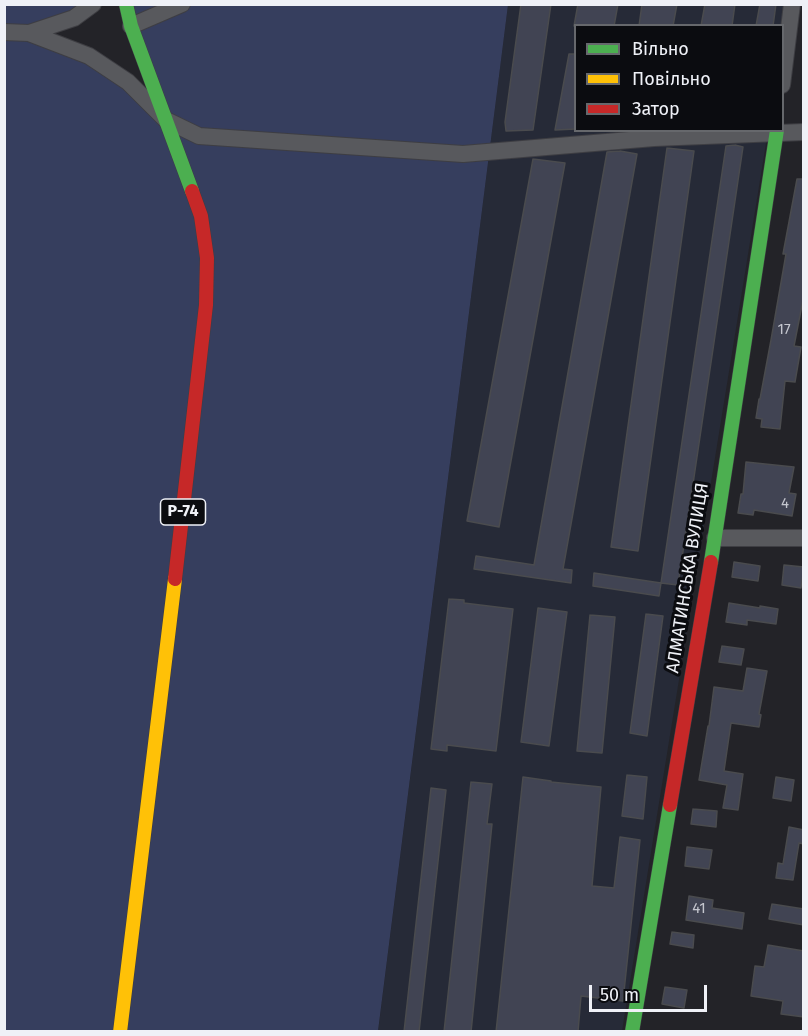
<!DOCTYPE html>
<meta charset="utf-8">
<style>
body{margin:0}
#map{position:relative;width:808px;height:1036px;overflow:hidden;background:#232328;font-family:"Fira Sans",sans-serif}
canvas{display:block}
.frame{position:absolute;inset:0;border:6px solid #eff1f7;pointer-events:none}
.legend{position:absolute;left:574px;top:24px;width:210px;height:108px;box-sizing:border-box;background:#0b0c10;border:2px solid #66686c;margin:0;padding:8px 10px;list-style:none;font-size:18px;color:#eff1f7}
.legend li{display:flex;align-items:center;gap:12px;height:30px}
.legend b{width:30px;border:2px solid #66686c}
.scale{position:absolute;left:589px;top:985px;width:118px;height:27px;box-sizing:border-box;border:3px solid #eff1f7;border-top:0;padding-left:8px;font-size:18px;line-height:21px;white-space:nowrap;color:#eff1f7;-webkit-text-stroke:4px #0b0c10;paint-order:stroke}
</style>
<div id="map">
<canvas width="808" height="1036"></canvas>
<div class="frame"></div>
<ul class="legend">
<li><b style="height:8px;background:#4caf50"></b>Вільно</li>
<li><b style="height:8px;background:#ffc107"></b>Повільно</li>
<li><b style="height:8px;background:#c62828"></b>Затор</li>
</ul>
<div class="scale">50 m</div>
</div>
<script>
const c = document.querySelector('canvas').getContext('2d');
c.lineJoin = 'round';
function fillPath(path, color) { c.fillStyle = color; c.fill(path, 'evenodd'); }
const toPath = rows => new Path2D(rows.map(r => 'M' + r).join(''));
function trace(path, color, width, dash) { c.strokeStyle = color; c.lineWidth = width; c.lineCap = dash ? 'butt' : 'round'; c.setLineDash(dash || []); c.stroke(path); }
function write(font, color, halo, rows, align = 'center') {
  c.font = font + ' "Fira Sans",sans-serif'; c.lineWidth = 6; c.setLineDash([]); c.textBaseline = 'middle'; c.strokeStyle = halo; c.fillStyle = color; for (const [text, x, y, turn = 0] of rows) {
    c.save(); c.translate(x, y); c.rotate((+turn || 0) * Math.PI / 180); c.textAlign = isNaN(turn) ? turn : align; if (halo) c.strokeText(text, 0, 0); c.fillText(text, 0, 0); c.restore();
  }
}
const built = toPath([
 [508,5,788,5,782,26,576,26,576,130,768,131,622,1031,378,1032]
]);
const green = toPath([
 [5,5,93,5,30,32,89,56,165,119,126,5,508,5,378,1031,5,1031]
]);
const building = toPath([
 [521,4,551,4,533,130,506,131,505,122,521,4],
 [578,4,618,4,614,26,574,26,578,4],
 [642,4,677,4,673,26,639,26,642,4],
 [705,4,735,4,732,26,701,26,705,4],
 [760,4,776,4,773,26,756,26,760,4],
 [569,54,576,54,576,129,555,130,569,54],
 [735,145,743,147,678,585,661,583,726,146,735,145],
 [667,148,694,151,638,551,611,547,667,148],
 [620,151,637,154,563,569,572,570,571,583,474,569,476,556,534,565,607,152,620,151],
 [533,159,565,163,499,527,467,521,533,159],
 [797,179,804,179,804,295,794,346,801,347,795,382,785,381,780,429,761,427,762,419,756,418,759,399,760,399,771,340,786,254,783,254,797,179],
 [746,462,794,467,789,493,796,494,792,516,754,510,753,515,738,513,741,494,743,494,746,462],
 [734,562,760,566,758,581,732,577,734,562],
 [784,565,804,567,801,588,782,585,784,565],
 [594,573,661,583,659,596,593,586,594,573],
 [449,599,464,600,464,603,513,609,496,751,447,745,447,751,431,749,449,599],
 [729,603,760,608,760,606,778,609,776,624,747,620,747,625,726,622,729,603],
 [538,608,567,612,549,746,521,742,538,608],
 [646,614,663,616,647,736,630,733,646,614],
 [590,615,615,617,602,753,577,751,590,615],
 [722,646,744,649,741,665,719,662,722,646],
 [747,668,767,671,759,714,761,715,759,727,731,723,724,771,743,774,738,810,723,808,727,785,699,780,708,726,709,726,714,687,743,691,747,668],
 [627,775,647,777,643,819,622,816,627,775],
 [523,777,551,781,551,782,601,787,592,886,614,888,620,837,640,840,623,1001,581,996,578,1032,496,1032,523,777],
 [776,777,794,780,791,801,773,798,776,777],
 [471,782,492,784,487,824,492,824,471,1032,444,1032,471,782],
 [431,788,446,790,419,1032,404,1032,431,788],
 [693,809,717,811,716,827,691,824,693,809],
 [789,827,804,830,804,844,799,843,793,880,776,878,778,863,783,864,789,827],
 [687,847,712,850,709,869,685,866,687,847],
 [689,896,713,900,712,908,744,913,742,929,686,920,689,896],
 [772,904,804,909,804,925,769,919,772,904],
 [672,932,694,935,693,948,670,944,672,932],
 [768,945,804,951,804,1017,781,1014,783,1001,751,996,755,966,764,967,768,945],
 [665,987,687,990,684,1008,662,1004,665,987]
]);
const street = toPath([
 [131,26,182,4],
 [4,32,29,33,74,18,93,4],
 [29,33,89,56,128,82,166,120,199,136,463,154,654,138,804,132],
 [782,85,792,4],
 [715,538,804,538]
]);
const fast = toPath([
 [126,4,131,26,192,191],
 [711,562,777,130],
 [632,1032,670,805]
]);
const slow = toPath([
 [120,1032,175,579]
]);
const jam = toPath([
 [175,579,206,305,207,258,201,216,192,191],
 [670,805,711,562]
]);
const numberNames = [
 ["17",784,330],
 ["4",785,504],
 ["41",699,909]
];
const shields = [
 [183,512,45]
];
const shieldNames = [
 ["Р-74",183,512]
];
const streetNames = [
 ["АЛМАТИНСЬКА ВУЛИЦЯ",688,578,-81]
];
fillPath(built, '#262a37');
fillPath(green, '#363e5e');
fillPath(building, '#414453');
trace(building, '#4a4b4e', 1.5);
trace(street, '#3e3e43', 18);
trace(fast, '#3e3e43', 15);
trace(slow, '#3e3e43', 15);
trace(jam, '#3e3e43', 15);
trace(street, '#58595d', 16);
trace(fast, '#4caf50', 14);
trace(slow, '#ffc107', 14);
trace(jam, '#c62828', 14);
write('15px', '#c4c6ce', null, numberNames);
for (const [x, y, w] of shields) { const box = new Path2D(); box.roundRect(x - w / 2, y - 13, w, 26, 4.5); c.fillStyle = '#0b0c10'; c.fill(box); trace(box, '#eff1f7', 1.5); }
write('bold 16px', '#eff1f7', null, shieldNames);
write('18px', '#eff1f7', '#0b0c10', streetNames);
</script>
